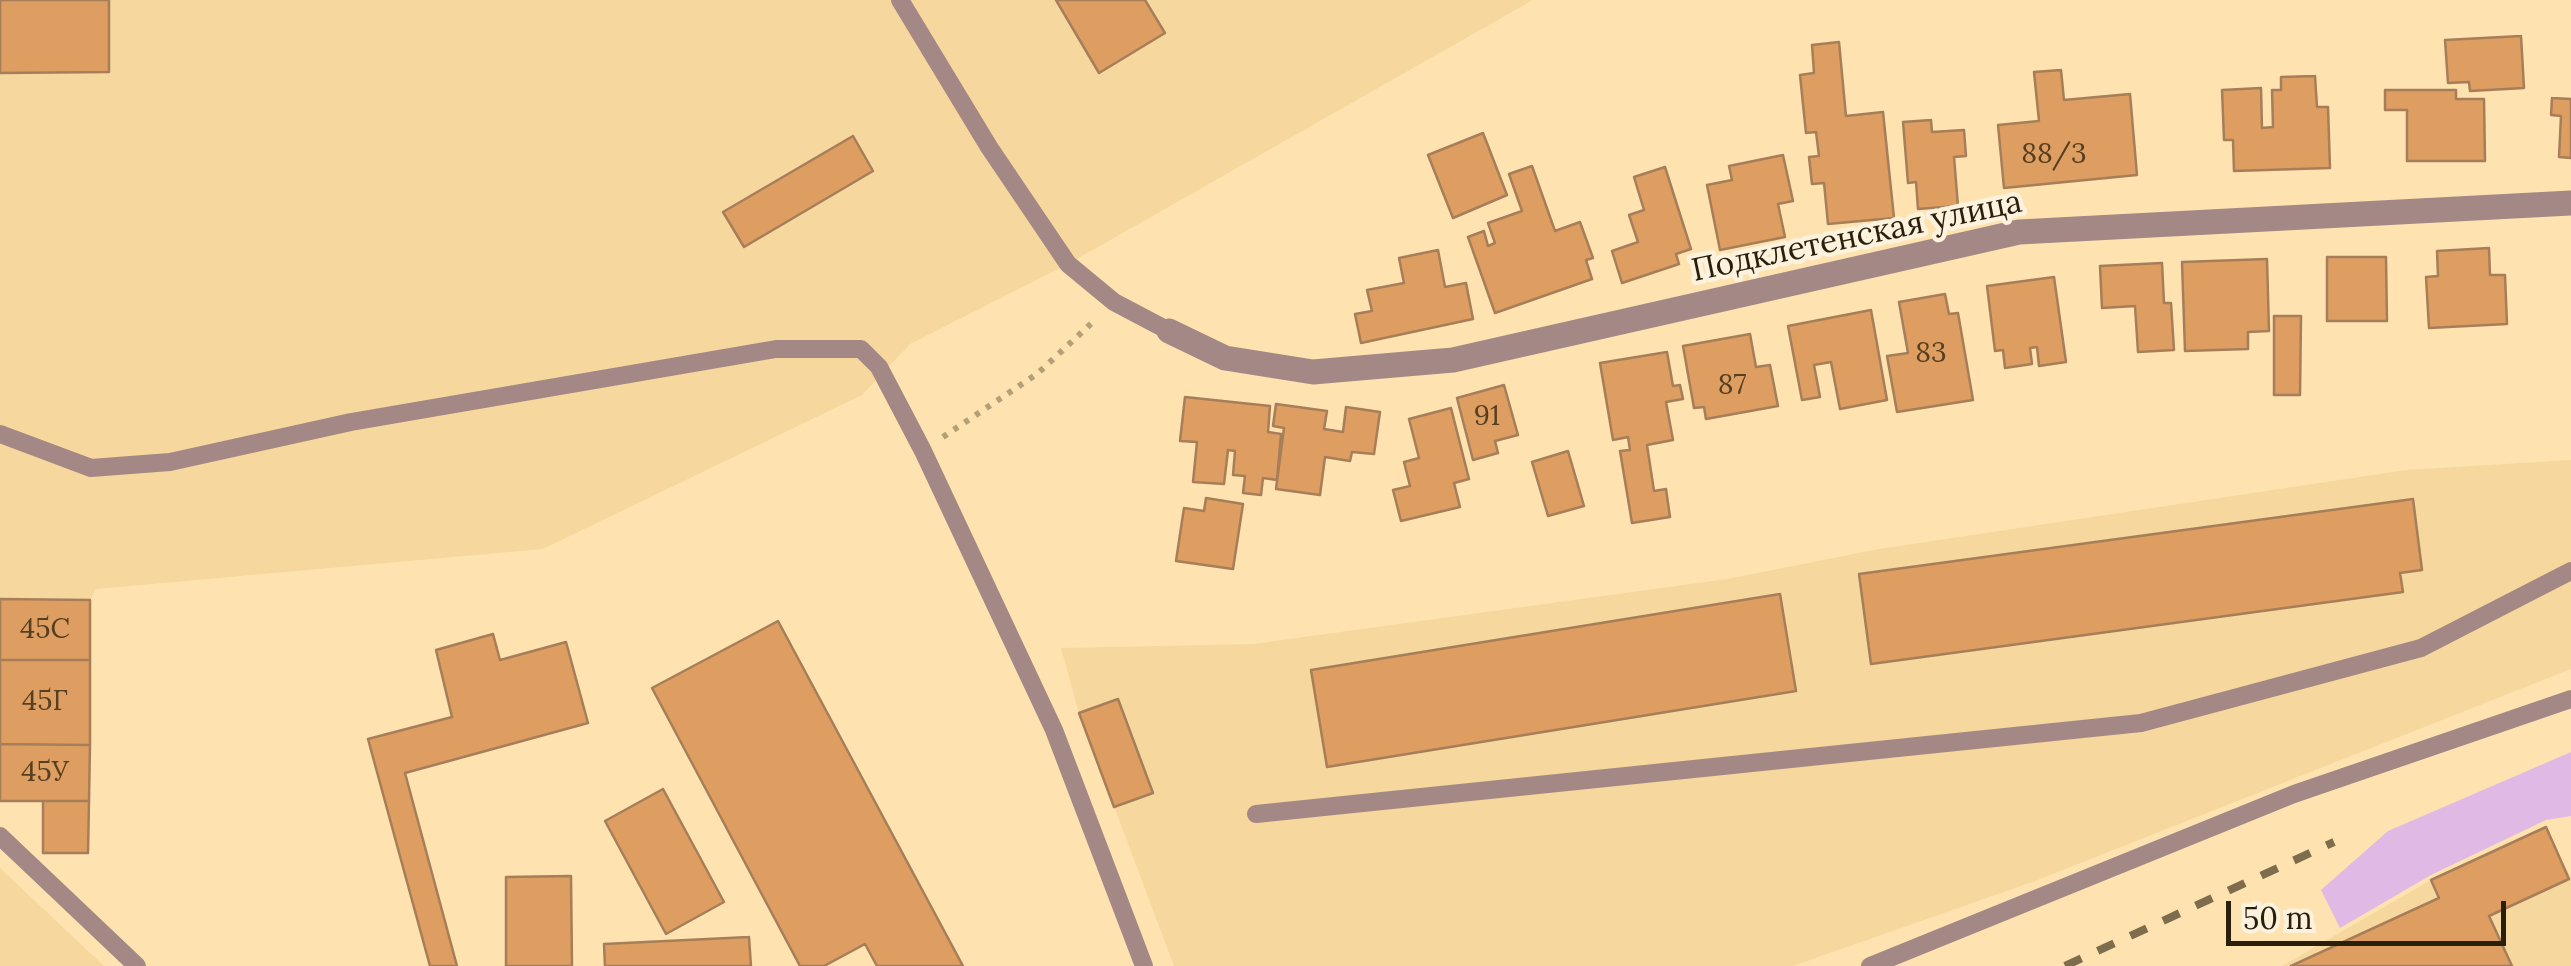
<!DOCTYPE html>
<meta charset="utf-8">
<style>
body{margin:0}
#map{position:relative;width:2571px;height:966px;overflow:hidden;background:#fee3b0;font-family:Lora,serif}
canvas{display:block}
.scale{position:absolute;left:2226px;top:901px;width:280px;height:45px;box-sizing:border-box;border:5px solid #291f0b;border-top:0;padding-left:12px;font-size:30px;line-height:35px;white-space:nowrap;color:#291f0b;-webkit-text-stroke:8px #fdf2de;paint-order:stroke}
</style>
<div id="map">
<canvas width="2571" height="966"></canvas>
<div class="scale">50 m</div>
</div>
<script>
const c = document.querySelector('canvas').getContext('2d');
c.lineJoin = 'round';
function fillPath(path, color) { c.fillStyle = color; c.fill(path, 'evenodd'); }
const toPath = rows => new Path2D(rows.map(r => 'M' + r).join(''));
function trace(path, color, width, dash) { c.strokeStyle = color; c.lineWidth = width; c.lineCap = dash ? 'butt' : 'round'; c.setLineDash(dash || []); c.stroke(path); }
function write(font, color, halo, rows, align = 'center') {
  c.font = font + ' Lora,serif'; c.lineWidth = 9; c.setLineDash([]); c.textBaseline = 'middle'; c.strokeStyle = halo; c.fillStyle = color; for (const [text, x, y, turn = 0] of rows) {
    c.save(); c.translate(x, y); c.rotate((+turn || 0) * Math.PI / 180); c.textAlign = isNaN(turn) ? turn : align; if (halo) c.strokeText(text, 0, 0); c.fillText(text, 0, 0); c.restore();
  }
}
const built = toPath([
 [0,0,1533,0,1068,264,910,344,862,395,543,549,96,589,90,600,0,599],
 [2571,460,2571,669,2035,881,1793,966,1174,966,1079,713,1061,648,1253,644,1727,579,1879,549,2406,470],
 [2546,827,2571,878,2571,966,2282,966,2431,880],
 [0,868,104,966,0,966]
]);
const green = toPath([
 [2571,752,2571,816,2546,820,2431,875,2340,928,2321,890,2388,831]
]);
const building = toPath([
 [0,0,109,0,109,72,0,73,0,0],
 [1056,0,1145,0,1165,33,1099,73,1056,0],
 [2521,36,2524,88,2470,91,2469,82,2448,83,2445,40,2521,36],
 [1839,42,1846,116,1883,112,1894,218,1828,224,1824,183,1812,184,1809,157,1819,156,1816,132,1806,133,1800,75,1814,73,1812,45,1839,42],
 [2061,70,2064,100,2130,94,2137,175,2004,188,1998,125,2039,121,2034,72,2061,70],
 [2315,76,2317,107,2328,107,2330,168,2234,171,2233,140,2224,140,2222,90,2261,88,2262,128,2273,127,2272,90,2281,90,2281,77,2315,76],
 [2385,90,2456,90,2456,99,2484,99,2485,161,2407,161,2407,110,2385,110,2385,90],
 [2552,98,2571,99,2571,158,2559,157,2561,116,2551,115,2552,98],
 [1931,120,1932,132,1964,130,1966,156,1954,157,1958,206,1918,209,1916,182,1908,183,1903,122,1931,120],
 [1483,133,1507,195,1453,218,1428,155,1483,133],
 [853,136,873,171,744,247,723,212,853,136],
 [1783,155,1793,201,1778,204,1785,237,1720,250,1707,185,1732,180,1729,166,1783,155],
 [1532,166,1555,231,1580,222,1593,258,1586,260,1592,279,1495,313,1468,237,1484,231,1488,246,1495,243,1488,223,1522,211,1509,174,1532,166],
 [1665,167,1691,249,1676,254,1679,264,1622,283,1612,251,1638,242,1629,215,1644,210,1634,177,1665,167],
 [2489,248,2490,275,2505,275,2507,324,2429,328,2426,277,2438,276,2437,251,2489,248],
 [1438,250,1445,287,1466,283,1473,319,1361,343,1355,314,1372,311,1367,290,1404,283,1399,258,1438,250],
 [2327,257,2386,257,2387,321,2327,321,2327,257],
 [2267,259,2269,331,2248,332,2248,349,2185,351,2182,262,2267,259],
 [2162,263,2164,303,2171,303,2174,350,2138,352,2135,306,2102,308,2100,266,2162,263],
 [2054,277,2066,362,2039,366,2037,347,2030,348,2032,364,2005,368,2003,350,1995,351,1987,286,2054,277],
 [1945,294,1949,314,1958,313,1973,400,1897,412,1887,356,1908,353,1899,302,1945,294],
 [1871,310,1887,400,1840,409,1831,362,1814,365,1820,397,1802,400,1788,326,1871,310],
 [2274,316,2301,316,2300,395,2274,395,2274,316],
 [1750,334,1756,367,1770,365,1778,406,1706,419,1704,407,1694,408,1683,346,1750,334],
 [1667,352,1673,386,1680,385,1683,399,1666,402,1673,440,1647,445,1654,491,1666,489,1670,517,1632,523,1620,451,1630,450,1628,437,1613,440,1600,363,1667,352],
 [1504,385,1518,435,1495,441,1498,453,1473,460,1457,398,1504,385],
 [1185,397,1270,406,1268,432,1281,434,1277,480,1263,478,1261,495,1243,493,1245,476,1233,475,1235,451,1228,450,1224,484,1193,482,1197,442,1180,441,1185,397],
 [1276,404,1327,411,1324,429,1343,432,1346,407,1380,412,1374,454,1352,452,1350,461,1325,457,1320,495,1276,489,1284,428,1273,426,1276,404],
 [1451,408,1469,479,1454,483,1460,507,1401,521,1393,490,1410,486,1404,462,1419,458,1409,419,1451,408],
 [1568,451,1584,506,1548,516,1532,462,1568,451],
 [1206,498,1243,504,1233,569,1176,561,1184,508,1204,511,1206,498],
 [2413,499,2422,570,2400,573,2403,592,1871,664,1859,574,2413,499],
 [1780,594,1796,691,1327,767,1311,670,1780,594],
 [0,599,90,600,90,660,0,660,0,599],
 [778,621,963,966,877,966,865,944,824,966,800,966,652,688,778,621],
 [493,634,500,660,566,642,588,723,405,773,457,966,430,966,368,739,452,717,436,650,493,634],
 [0,660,90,660,90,745,0,744,0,660],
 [1118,699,1153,793,1114,807,1079,713,1118,699],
 [0,744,90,745,89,801,0,801,0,744],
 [663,789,724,902,666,934,605,821,663,789],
 [43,801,89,801,88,853,43,853,43,801],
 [2546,827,2569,879,2489,916,2512,966,2291,966,2439,898,2431,880,2546,827],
 [571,876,572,966,506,966,506,877,571,876],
 [749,937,751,966,605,966,604,944,749,937]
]);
const path = toPath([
 [943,437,1037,374,1095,320]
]);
const lane = toPath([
 [900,0,989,147,1068,264,1114,302,1169,331],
 [0,434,91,468,170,462,351,422,776,349,861,349,879,367,923,451,1054,730,1144,966],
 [1256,814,2141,723,2421,648,2571,571],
 [0,836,137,966],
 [1870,966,2294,794,2571,699]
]);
const street = toPath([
 [1169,331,1225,358,1313,372,1453,360,2019,232,2571,203]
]);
const rail = toPath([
 [2065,966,2334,842]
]);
const numberNames = [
 ["88/3",2054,155],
 ["83",1931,354],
 ["87",1732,386],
 ["91",1487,417],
 ["45С",45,630],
 ["45Г",45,702],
 ["45У",45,773]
];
const streetNames = [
 ["Подклетенская улица",1857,237,-12]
];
fillPath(built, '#f6d79d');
fillPath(green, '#e1b9e5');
fillPath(building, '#de9e62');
trace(building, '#a67e59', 2.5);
trace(path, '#b49f76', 6, [5, 8]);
trace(lane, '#a38886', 18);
trace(street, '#a38886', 25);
trace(rail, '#7e6d4d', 8, [18, 18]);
write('28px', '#563f21', null, numberNames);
write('32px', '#291f0b', '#fdf2de', streetNames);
</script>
